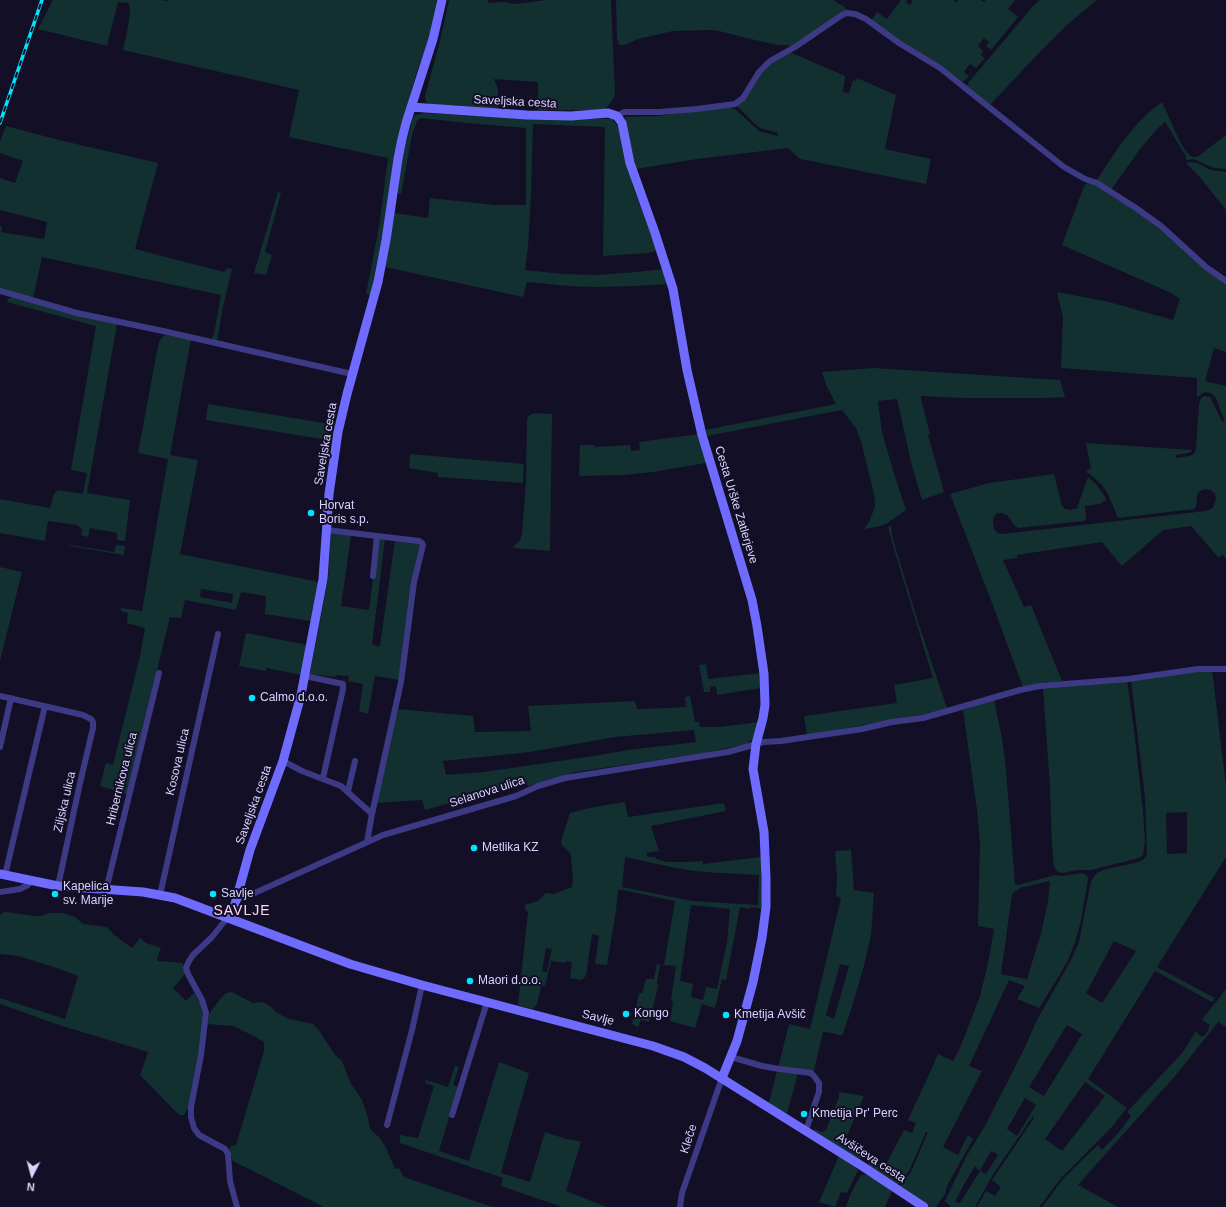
<!DOCTYPE html>
<meta charset="utf-8">
<style>
body{margin:0}
#map{position:relative;width:1226px;height:1207px;overflow:hidden;background:#130f26;font-family:Helvetica,sans-serif}
canvas{display:block}
.north{position:absolute;left:12px;top:1155px;width:40px;height:40px;-webkit-text-stroke:3px #130f26;paint-order:stroke;rotate:186deg;font-size:11px;font-weight:700;line-height:16px;text-align:center;color:#d9d4ff}
.north::after{content:'';display:block;margin:auto;width:14px;height:18px;background:#d9d4ff;clip-path:polygon(50% 0,100% 100%,50% 72%,0 100%)}
</style>
<div id="map">
<canvas width="1226" height="1207"></canvas>
<div class="north">N</div>
</div>
<script>
const c = document.querySelector('canvas').getContext('2d');
c.lineJoin = 'round';
function fillPath(path, color) { c.fillStyle = color; c.fill(path, 'evenodd'); }
const toPath = rows => new Path2D(rows.map(r => 'M' + r).join(''));
function trace(path, color, width, dash) { c.strokeStyle = color; c.lineWidth = width; c.lineCap = dash ? 'butt' : 'round'; c.setLineDash(dash || []); c.stroke(path); }
function write(font, color, halo, rows, align = 'center') {
  c.font = font + ' Helvetica,sans-serif'; c.lineWidth = 4; c.setLineDash([]); c.textBaseline = 'middle'; c.strokeStyle = halo; c.fillStyle = color; for (const [text, x, y, turn = 0] of rows) {
    c.save(); c.translate(x, y); c.rotate((+turn || 0) * Math.PI / 180); c.textAlign = isNaN(turn) ? turn : align; if (halo) c.strokeText(text, 0, 0); c.fillText(text, 0, 0); c.restore();
  }
}
const green = toPath([
 [53,0,163,0,164,1,171,0,439,0,431,35,418,68,402,122,394,157,384,226,371,295,366,294,379,227,388,158,289,137,299,90,123,50,128,27,130,12,129,3,118,2,107,46,38,29],
 [449,0,488,0,488,3,505,2,515,4,547,0,611,0,615,94,612,101,605,109,592,110,538,110,538,82,494,79,498,89,498,109,431,105,426,102,425,96,440,41],
 [616,0,833,0,846,8,847,11,792,47,788,45,778,45,746,38,719,31,710,30,673,31,638,39,625,45,619,45,617,38],
 [901,0,907,0,906,2,910,5,913,1,911,0,953,0,956,3,958,0,981,0,984,2,986,0,1015,0,1008,9,1018,17,991,50,986,46,989,42,984,38,978,46,983,51,981,55,985,58,976,68,970,64,964,72,969,76,964,81,962,82,871,21,877,12,887,19],
 [1040,0,1097,0,1068,24,1037,55,989,106,967,86,968,83,1034,5],
 [792,53,845,76,843,92,849,93,853,80,856,81,857,78,896,95,885,149,931,159,926,184,800,159,788,148,697,159,636,169,625,117,658,116,728,107,735,109,759,131,778,136,778,133,760,128,756,125,737,106,756,78,772,61,788,54],
 [1162,102,1181,144,1188,154,1192,157,1197,157,1226,135,1226,169,1214,168,1193,159,1186,160,1186,156,1165,122,1156,130,1140,149,1111,190,1096,181,1120,145,1138,123,1149,112],
 [425,113,528,119,612,119,616,124,619,129,633,187,657,251,647,253,603,256,605,127,533,124,531,195,528,248,525,270,564,274,596,275,637,272,663,269,667,284,636,286,595,287,568,286,527,282,523,297,385,267,394,213,428,218,430,198,495,205,526,205,526,128,467,123,421,118,417,121,412,135,401,194,397,193,401,165,412,120,415,115],
 [6,126,59,140,158,163,135,249,224,272,227,268,232,269,223,307,217,341,211,340,214,334,221,295,42,257,33,299,0,289,0,226,2,226,1,232,44,239,47,222,0,210,0,178,15,183,23,161,0,153,0,141],
 [1189,162,1197,163,1211,170,1226,172,1226,210,1199,176,1186,163],
 [1087,183,1092,183,1144,216,1226,284,1226,352,1214,348,1205,381,1226,386,1226,559,1223,555,1218,557,1191,526,1163,530,1122,566,1102,542,1017,555,1017,558,1003,560,1024,607,1031,605,1062,681,1041,683,1023,687,992,603,950,494,989,483,1054,474,1062,506,1065,509,1070,510,1077,508,1088,477,1096,484,1106,498,1105,501,1100,504,1085,506,1086,519,1083,521,1018,528,1015,526,1007,515,1002,513,997,513,994,517,993,522,994,529,997,533,1002,534,1206,511,1213,508,1216,499,1215,494,1211,490,1205,489,1200,491,1197,495,1196,507,1194,509,1118,518,1107,492,1101,484,1087,472,1087,470,1091,469,1086,443,1192,450,1191,452,1188,453,1176,455,1176,458,1190,456,1194,454,1196,449,1199,404,1201,398,1204,396,1210,397,1222,421,1225,422,1216,398,1211,393,1205,392,1197,397,1197,378,1061,368,1063,317,1057,292,1109,302,1173,320,1180,299,1169,292,1062,245,1084,186],
 [278,192,281,193,265,252,272,255,266,275,254,273],
 [11,297,60,311,117,324,87,493,130,500,125,541,117,540,117,533,90,528,88,537,81,535,82,529,77,525,48,521,45,541,0,533,0,499,50,508,54,494,58,490,83,494,87,473,71,470,96,326,7,302,8,299],
 [164,335,191,339,170,455,198,460,180,554,314,581,317,582,319,585,313,620,310,621,265,614,266,596,241,592,236,610,185,600,181,618,170,617,127,794,100,786,106,763,113,765,140,656,145,628,127,623,128,613,121,611,121,608,142,611,168,459,138,453,157,351,159,342],
 [201,589,233,594,232,603,200,597],
 [874,368,1060,380,1065,397,1046,398,963,398,921,396,921,399,930,434,928,435,944,492,922,500,911,462,897,399,878,401,882,432,893,470,906,510,886,524,880,526,864,529,869,522,875,507,874,494,861,441,856,428,842,410,707,436,705,430,836,404,826,385,822,372],
 [208,404,336,425,333,441,206,420],
 [534,413,552,414,550,551,513,548,513,547,520,540,522,534,526,481,527,418,530,415],
 [699,434,706,463,653,472,623,475,579,476,580,445,594,445,595,447,630,445,631,451,640,450,639,442],
 [410,454,524,464,523,483,438,477,438,473,409,468],
 [891,525,892,536,918,622,947,708,922,715,807,735,804,716,897,703,894,685,933,678,894,549,888,527],
 [331,534,348,534,351,536,341,606,369,610,378,539,385,539,372,645,380,646,395,540,418,542,421,545,400,680,375,676,368,714,359,711,363,684,348,681,349,676,336,675,335,677,310,674,328,579],
 [70,545,114,552,116,545,125,546,124,555,69,546],
 [0,567,22,572,0,661],
 [246,633,308,645,302,675,266,668,266,671,239,666],
 [706,664,708,679,760,673,761,688,717,695,716,686,710,687,710,692,704,692,699,665],
 [1212,670,1226,786,1226,857,1157,967,1215,998,1212,1002,1155,971,1088,1079,1127,1108,1110,1129,1062,1177,1039,1207,977,1207,986,1191,995,1196,1001,1187,992,1180,1034,1118,1033,1116,992,1176,975,1207,950,1207,950,1206,945,1201,965,1159,986,1124,1025,1047,1037,1020,1071,960,1079,942,1091,881,1097,873,1106,869,1135,863,1143,860,1147,855,1145,797,1131,681,1191,672],
 [1187,812,1187,853,1167,854,1166,813],
 [1114,941,1136,951,1102,1003,1086,993],
 [1067,1025,1082,1034,1044,1096,1029,1087],
 [1085,1082,1105,1096,1062,1151,1045,1139],
 [1025,1098,1036,1105,1017,1136,1007,1129],
 [991,1151,994,1152,998,1155,986,1174,980,1171],
 [975,1166,980,1171,960,1203,955,1202,962,1188],
 [1127,680,1134,730,1143,811,1145,841,1143,855,1139,858,1091,870,1077,870,1062,873,1058,872,1054,867,1052,846,1050,787,1043,688],
 [690,696,695,722,699,722,700,727,720,727,760,722,752,740,746,744,704,753,576,772,528,786,525,782,425,810,422,800,376,803,398,709,473,716,475,732,531,731,528,706,635,701,637,709,669,708,686,707,685,697],
 [694,730,696,742,628,750,594,756,484,772,446,775,443,761,530,752,615,737],
 [994,700,1002,738,1006,769,1015,884,1018,885,1055,875,1062,876,1083,873,1087,876,1088,879,1081,921,1075,942,1068,960,1059,976,1039,1008,1017,999,1025,986,1009,980,969,1066,982,1071,943,1147,958,1155,968,1135,973,1139,947,1186,945,1194,940,1201,936,1207,931,1207,900,1186,911,1172,928,1132,926,1132,909,1171,898,1185,869,1166,869,1157,885,1166,904,1130,912,1133,916,1123,908,1120,936,1059,938,1054,953,1061,960,1048,980,996,988,963,994,929,978,926,980,844,977,810,963,710],
 [1050,881,1048,902,1041,933,1027,979,1001,974,1012,894,1020,888],
 [625,802,628,817,724,803,726,811,651,826,659,851,646,853,648,857,655,857,656,859,667,862,686,862,702,861,703,864,761,857,762,909,751,907,750,909,740,907,726,980,722,979,715,1008,702,1004,695,1028,670,1021,673,1002,671,1000,676,966,664,965,675,901,623,890,618,890,616,910,607,965,595,964,599,936,592,934,586,976,581,980,570,978,572,962,567,961,565,963,551,961,545,986,541,986,537,1004,533,1009,518,1005,528,912,525,909,525,905,538,901,546,893,553,894,572,887,573,879,571,855,569,852,562,845,561,841,570,813,589,808],
 [625,857,671,867,695,871,719,873,759,875,758,905,692,901,622,887],
 [691,905,730,909,727,942,717,989,706,987,703,1000,691,997,693,984,680,981],
 [546,948,552,949,547,972,542,971],
 [851,850,854,890,874,893,871,935,865,962,851,1010,842,1036,832,1033,823,1032,814,1071,778,1068,789,1024,810,1029,841,898,836,896,837,875,835,851],
 [840,964,849,966,834,1019,826,1015],
 [7,912,35,916,42,916,49,913,63,913,75,917,83,924,107,927,114,935,132,948,140,938,146,943,161,948,157,959,158,961,183,963,185,974,173,988,186,1001,194,993,202,1007,204,1024,189,1106,184,1115,179,1115,140,1075,148,1052,59,1025,0,1004,0,998,65,1019,78,976,54,967,18,956,0,954,0,916,2,913],
 [657,964,660,965,657,982,658,987,649,1022,641,1020,638,1027,632,1024,639,993,642,993,646,979,654,979],
 [1226,989,1226,1027,1218,1022,1176,1075,1078,1185,1118,1207,1042,1207,1063,1179,1080,1162,1098,1145,1102,1150,1119,1132,1131,1116,1127,1112,1183,1052,1196,1031,1201,1037,1205,1035,1208,1031,1210,1025,1202,1020],
 [232,992,253,1003,263,1002,270,1006,277,1013,289,1019,313,1024,318,1029,335,1055,342,1061,350,1082,362,1100,368,1117,370,1129,380,1138,386,1148,395,1169,399,1168,404,1177,492,1207,324,1207,233,1161,229,1150,231,1146,236,1145,264,1051,264,1042,256,1037,233,1026,208,1024,209,1014,221,998,226,993],
 [499,1062,529,1073,501,1173,530,1182,545,1132,566,1139,574,1140,581,1142,566,1191,607,1207,562,1207,501,1186,503,1178,400,1143,400,1135,418,1138,434,1086,425,1083,426,1080,448,1087,455,1066,459,1067,453,1085,458,1087,439,1151,469,1161],
 [777,1071,798,1073,787,1114,769,1103],
 [839,1092,864,1096,845,1140,863,1150,860,1160,814,1131,815,1129,822,1132,826,1130,839,1097],
 [839,1156,854,1166,858,1170,847,1193,841,1192,835,1207,819,1202],
 [861,1175,867,1175,871,1177,891,1189,891,1193,885,1207,846,1207,851,1193]
]);
const street = toPath([
 [617,116,624,112,659,112,697,109,735,104,743,98,759,72,770,61,795,47,842,15,847,13,855,14,866,19,899,43,940,68,1064,167,1085,179,1097,183,1136,208,1161,226,1206,267,1226,281],
 [0,291,77,313,163,331,352,374],
 [327,530,419,541,422,543,423,545,414,582,401,682,372,814],
 [373,576,377,536],
 [305,676,343,684,343,689,323,778],
 [0,696,83,715,91,719,93,722,93,728,80,783,58,886],
 [0,747,11,698],
 [283,761,302,771,341,786,372,814,367,842],
 [348,791,355,761],
 [5,875,45,706],
 [106,890,159,673],
 [0,892,20,889,28,885,31,881],
 [160,895,218,634],
 [236,900,248,896,383,835,516,796,538,786,565,778,728,752,763,742,781,741,862,729,892,722,923,718,1020,690,1040,686,1128,679,1198,669,1226,669],
 [228,917,212,937,193,955,189,961,186,968,188,974,202,1000,206,1013,201,1055,191,1107,191,1117,194,1128,199,1135,225,1149,228,1154,230,1181,237,1207],
 [731,1057,762,1066,779,1069,811,1073,814,1076,819,1083,819,1092,806,1130],
 [452,1115,487,1002],
 [387,1125,412,1030,422,985],
 [680,1207,682,1193,722,1078]
]);
const secondary = toPath([
 [411,107,527,115,571,116,608,113,617,116,622,123,630,163,655,233,673,289,687,370,702,435,752,600,757,626,764,674,765,705,763,718,756,744,753,769,764,832,766,878,766,907,762,938,753,982,737,1041,722,1078],
 [0,874,58,886,143,892,175,898,350,964,422,985,653,1046,684,1057,705,1068,862,1166,924,1207],
 [228,917,235,904,250,850,283,761,301,695,323,579,329,494,338,432,347,394,378,282,386,240,398,159,402,139,406,123,433,39,442,0]
]);
const rail = toPath([
 [0,123,42,0]
]);
const markers = [
 [311,513,4,"#00e5ff"],
 [252,698,4,"#00e5ff"],
 [474,848,4,"#00e5ff"],
 [55,894,4,"#00e5ff"],
 [213,894,4,"#00e5ff"],
 [470,981,4,"#00e5ff"],
 [626,1014,4,"#00e5ff"],
 [726,1015,4,"#00e5ff"],
 [804,1114,4,"#00e5ff"]
];
const streetNames = [
 ["Saveljska cesta",515,102,3],
 ["Saveljska cesta",326,444,-80],
 ["Cesta Urške Zatlerjeve",736,505,73],
 ["Kosova ulica",178,762,-77],
 ["Hribernikova ulica",122,779,-76],
 ["Selanova ulica",487,792,-18],
 ["Ziljska ulica",65,802,-77],
 ["Saveljska cesta",254,805,-70],
 ["Savlje",598,1018,14],
 ["Kleče",689,1139,-72],
 ["Avšičeva cesta",871,1158,33]
];
const poiNames = [
 ["Horvat",319,506],
 ["Boris s.p.",319,520],
 ["Calmo d.o.o.",260,698],
 ["Metlika KZ",482,848],
 ["Kapelica",63,887],
 ["sv. Marije",63,901],
 ["Savlje",221,894],
 ["Maori d.o.o.",478,981],
 ["Kongo",634,1014],
 ["Kmetija Avšič",734,1015],
 ["Kmetija Pr' Perc",812,1114]
];
const quarterNames = [
 ["SAVLJE",242,911]
];
fillPath(green, '#12302f');
trace(street, '#3d3a85', 6);
trace(secondary, '#6f6bff', 9);
trace(rail, '#00e5ff', 3.5);
trace(rail, '#130f26', 2, [6]);
for (const [x, y, r, color] of markers) { const dot = new Path2D(); dot.arc(x, y, r, 0, 2 * Math.PI); c.fillStyle = color; c.fill(dot); trace(dot, '#130f26', 1.5); }
write('12px', '#d9d4ff', '#130f26', streetNames);
write('12px', '#d9d4ff', '#130f26', poiNames, 'left');
c.letterSpacing = '1px';
write('14px', '#ffd6f0', '#130f26', quarterNames);
c.letterSpacing = '0px';
</script>
